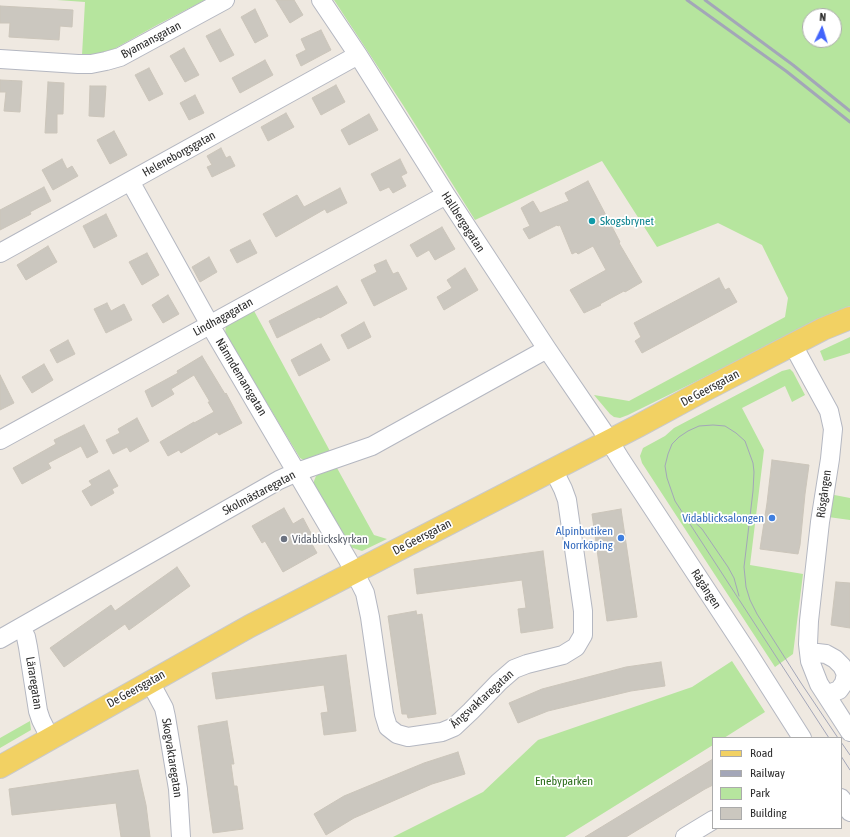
<!DOCTYPE html>
<meta charset="utf-8">
<style>
body{margin:0}
#map{position:relative;width:850px;height:837px;overflow:hidden;background:#efe9e1;font-family:"Asap Condensed",sans-serif}
canvas{display:block}
.legend{position:absolute;left:712px;top:737px;width:130px;height:92px;box-sizing:border-box;background:#fff;border:1px solid #ababab;margin:0;padding:5px 7px;list-style:none;font-size:12px;color:#2e2e2e}
.legend li{display:flex;align-items:center;gap:8px;height:20px}
.legend b{width:20px;border:1px solid #ababab}
.north{position:absolute;left:802px;top:8px;width:40px;height:40px;box-sizing:border-box;background:#fff;border:1px solid #ababab;border-radius:50%;rotate:4deg;font-size:11px;font-weight:700;line-height:16px;text-align:center;color:#2e2e2e}
.north::after{content:'';display:block;margin:auto;width:14px;height:18px;background:#4264fb;clip-path:polygon(50% 0,100% 100%,50% 72%,0 100%)}
</style>
<div id="map">
<canvas width="850" height="837"></canvas>
<ul class="legend">
<li><b style="height:5px;background:#f2d163"></b>Road</li>
<li><b style="height:5px;background:#a3a6b8"></b>Railway</li>
<li><b style="height:11px;background:#b6e59e"></b>Park</li>
<li><b style="height:11px;background:#cbc7bf"></b>Building</li>
</ul>
<div class="north">N</div>
</div>
<script>
const c = document.querySelector('canvas').getContext('2d');
c.lineJoin = 'round';
function fillPath(path, color) { c.fillStyle = color; c.fill(path, 'evenodd'); }
const toPath = rows => new Path2D(rows.map(r => 'M' + r).join(''));
function trace(path, color, width, dash) { c.strokeStyle = color; c.lineWidth = width; c.lineCap = dash ? 'butt' : 'round'; c.setLineDash(dash || []); c.stroke(path); }
function write(font, color, halo, rows, align = 'center') {
  c.font = font + ' "Asap Condensed",sans-serif'; c.lineWidth = 3.5; c.setLineDash([]); c.textBaseline = 'middle'; c.strokeStyle = halo; c.fillStyle = color; for (const [text, x, y, turn = 0] of rows) {
    c.save(); c.translate(x, y); c.rotate((+turn || 0) * Math.PI / 180); c.textAlign = isNaN(turn) ? turn : align; if (halo) c.strokeText(text, 0, 0); c.fillText(text, 0, 0); c.restore();
  }
}
const green = toPath([
 [57,0,205,0,157,25,114,49,96,54,82,55,85,2],
 [334,0,850,0,850,306,821,318,788,336,628,415,620,418,614,417,610,414,594,395,629,401,785,317,788,298,762,245,718,223,657,247,602,161,475,220,403,105],
 [810,16,834,16,834,40,810,40],
 [253,309,331,453,307,462,300,458,225,334,226,325],
 [850,337,850,353,824,361,820,351],
 [790,369,793,372,805,395,792,402,785,386,742,408,764,450,750,565,803,574,793,654,775,667,642,463,640,456,643,448,665,436,674,428,782,371],
 [337,468,374,535,387,539,362,551,350,547,314,486,314,481,316,476,320,473],
 [824,493,850,498,850,520,821,516],
 [732,661,765,712,724,738,713,738,713,745,565,837,393,837,483,792,538,740,692,687],
 [30,721,31,730,0,748,0,738]
]);
const building = toPath([
 [276,0,294,0,303,15,290,23,276,0],
 [0,6,73,10,72,27,60,26,59,40,9,37,10,23,0,23,0,6],
 [255,9,268,36,255,43,241,17,255,9],
 [220,29,234,55,220,62,206,36,220,29],
 [321,30,331,50,301,66,296,55,306,50,301,39,321,30],
 [184,48,199,75,185,82,170,56,184,48],
 [265,60,273,75,240,93,232,78,265,60],
 [149,68,163,94,149,101,135,75,149,68],
 [0,80,22,81,20,112,4,111,6,92,0,92,0,80],
 [48,82,64,83,63,114,57,114,57,133,45,133,48,82],
 [336,85,345,102,321,115,312,98,336,85],
 [90,86,106,86,104,117,89,116,90,86],
 [195,95,204,113,189,120,180,103,195,95],
 [286,113,294,127,268,141,261,127,286,113],
 [369,114,378,130,349,145,341,130,369,114],
 [114,131,127,155,110,164,97,140,114,131],
 [221,148,226,158,230,156,235,166,212,177,207,167,212,165,207,156,221,148],
 [62,159,67,169,72,166,78,176,53,190,42,170,62,159],
 [400,159,407,173,401,176,406,186,393,193,389,187,380,191,371,174,400,159],
 [588,181,620,242,619,243,642,282,625,292,624,291,600,304,601,305,584,313,570,290,606,270,593,246,578,254,576,252,572,254,560,225,558,226,557,225,529,239,523,229,530,226,521,208,533,201,540,213,569,201,565,193,588,181],
 [44,187,51,201,30,212,31,214,0,230,0,210,44,187],
 [340,188,347,203,327,213,325,209,276,237,263,214,297,195,304,207,340,188],
 [106,214,117,236,94,248,83,226,106,214],
 [442,227,455,249,435,260,429,250,417,257,410,245,442,227],
 [250,240,257,253,237,263,230,250,250,240],
 [48,246,57,262,26,280,17,265,48,246],
 [147,253,159,275,142,285,129,262,147,253],
 [209,257,217,272,200,282,192,267,209,257],
 [386,260,393,274,398,272,407,289,374,306,361,280,377,272,374,265,386,260],
 [465,268,478,290,444,310,437,297,452,288,447,280,465,268],
 [719,278,725,290,729,288,737,302,642,353,635,341,641,337,634,323,719,278],
 [337,286,347,303,320,318,319,317,277,338,269,321,337,286],
 [168,295,179,314,163,323,152,305,168,295],
 [107,303,111,311,124,304,132,320,106,333,94,309,107,303],
 [364,322,371,337,348,349,341,335,364,322],
 [68,340,75,354,57,363,50,350,68,340],
 [321,344,330,360,299,376,291,360,321,344],
 [202,356,225,394,226,393,242,423,219,435,217,432,181,453,179,450,168,456,160,442,194,422,194,423,214,412,208,402,210,402,194,375,171,389,174,394,152,407,145,391,178,373,177,371,202,356],
 [44,364,53,380,32,393,22,377,44,364],
 [0,375,14,403,0,410,0,375],
 [137,418,149,441,130,452,127,447,113,454,106,440,120,433,118,429,137,418],
 [84,425,98,452,87,458,81,446,48,463,51,468,22,484,13,468,56,444,54,440,84,425],
 [772,460,809,465,805,494,800,545,798,554,760,549,767,503,772,460],
 [109,470,118,486,112,489,114,493,91,506,82,491,92,485,89,481,109,470],
 [284,508,293,524,303,518,312,535,308,537,317,553,283,572,265,541,262,543,252,526,284,508],
 [621,509,637,617,607,621,592,514,621,509],
 [543,551,553,628,521,633,518,609,526,608,522,580,417,594,414,569,543,551],
 [177,567,190,586,129,630,125,624,64,667,50,648,111,605,115,611,177,567],
 [836,582,850,583,850,628,831,625,836,582],
 [416,611,417,615,422,614,436,714,408,718,407,714,402,714,388,616,416,611],
 [346,655,356,731,324,735,321,713,328,712,324,685,216,699,212,673,346,655],
 [661,662,665,686,631,691,548,711,518,723,509,703,542,689,626,667,661,662],
 [227,721,234,764,231,764,234,786,237,786,243,829,213,833,198,726,227,721],
 [458,752,465,774,432,784,354,818,326,835,314,814,344,796,424,763,458,752],
 [713,759,713,785,705,789,626,837,585,837,713,759],
 [138,770,146,805,150,837,121,837,116,803,12,815,9,789,138,770]
]);
const minor = toPath([
 [321,0,358,55,446,195,547,349,603,431,621,460,748,653,802,738],
 [0,59,78,64,91,64,106,61,120,57,225,0],
 [130,181,210,325,348,560,361,585,365,593,370,617,384,714,388,727,397,734,408,737,442,732,454,727,471,711,499,682,514,669,527,664,563,655,576,647,583,635,583,611,567,500,563,489,553,469],
 [0,253,358,55],
 [793,345,806,369,829,411,833,429,830,459,820,522,809,621,808,644,810,661,819,684,850,732],
 [0,440,446,195],
 [21,627,26,637,28,647,38,711,41,720,50,738],
 [0,639,279,480,297,472,372,446,547,349],
 [809,652,826,654,835,659,842,666,846,674,844,683,839,690,826,695],
 [150,682,164,708,166,717,178,789,181,837],
 [841,798,850,812],
 [685,837,713,820]
]);
const major = toPath([
 [0,767,250,626,638,426,701,392,823,329,850,318]
]);
const tram = toPath([
 [688,516,702,529,728,567,734,578,739,596],
 [829,738,675,501,667,478,665,466,668,454,672,444,679,437,688,431,699,426,713,425,725,426,736,433,745,441,753,463,754,472,753,491,744,567,746,587,750,600,757,614,801,683,838,738],
 [841,742,850,755],
 [841,756,850,770]
]);
const rail = toPath([
 [687,0,786,71,850,122],
 [705,0,793,65,850,111]
]);
const markers = [
 [592,221,4,"#0f9aa8"],
 [772,518,4,"#3f7fe0"],
 [621,538,4,"#3f7fe0"],
 [284,539,4,"#6b7280"]
];
const streetNames = [
 ["Byamansgatan",151,40,-28],
 ["Heleneborgsgatan",179,154,-29],
 ["Hallbergagatan",463,222,57],
 ["Lindhagagatan",223,317,-29],
 ["Nämndemansgatan",241,377,59],
 ["De Geersgatan",710,388,-28],
 ["Skolmästaregatan",259,493,-28],
 ["Rösgången",824,494,-82],
 ["De Geersgatan",422,537,-27],
 ["Rågången",706,589,57],
 ["Läraregatan",34,683,81],
 ["De Geersgatan",136,689,-29],
 ["Ängsvaktaregatan",482,699,-42],
 ["Skogvaktaregatan",172,758,81]
];
const cultureNames = [
 ["Skogsbrynet",600,221]
];
const shopNames = [
 ["Vidablicksalongen",764,518],
 ["Alpinbutiken",613,531],
 ["Norrköping",613,545]
];
const worshipNames = [
 ["Vidablickskyrkan",292,539]
];
const parkNames = [
 ["Enebyparken",564,781]
];
fillPath(green, '#b6e59e');
fillPath(building, '#cbc7bf');
trace(building, '#cbc5ba', 1);
trace(minor, '#b4b7c1', 20);
trace(major, '#c9c9c9', 24);
trace(minor, '#fff', 18);
trace(major, '#f2d163', 22);
trace(tram, '#a3a6b8', 1);
trace(rail, '#a3a6b8', 3);
for (const [x, y, r, color] of markers) { const dot = new Path2D(); dot.arc(x, y, r, 0, 2 * Math.PI); c.fillStyle = color; c.fill(dot); trace(dot, '#fff', 1.5); }
write('12px', '#2e2e2e', '#fff', streetNames);
write('12px', '#0d838f', '#fff', cultureNames, 'left');
write('12px', '#366cbe', '#fff', shopNames, 'right');
write('12px', '#5b616d', '#fff', worshipNames, 'left');
write('12px', '#2c6e1b', '#fff', parkNames);
</script>
